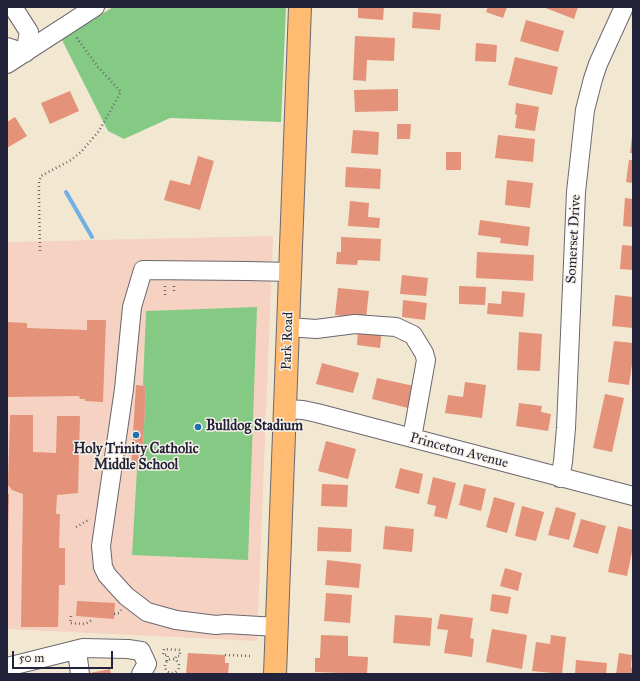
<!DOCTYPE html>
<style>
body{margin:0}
#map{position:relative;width:640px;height:681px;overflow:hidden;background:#f2e8d1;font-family:"IM FELL Great Primer",serif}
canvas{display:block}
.frame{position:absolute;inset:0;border:8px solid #22223b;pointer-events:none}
.scale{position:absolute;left:12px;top:651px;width:101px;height:18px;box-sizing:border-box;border:2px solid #22223b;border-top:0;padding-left:5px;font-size:12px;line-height:14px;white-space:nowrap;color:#22223b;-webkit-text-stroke:3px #f7f3e8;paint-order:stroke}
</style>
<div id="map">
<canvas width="640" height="681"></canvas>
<div class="frame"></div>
<div class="scale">50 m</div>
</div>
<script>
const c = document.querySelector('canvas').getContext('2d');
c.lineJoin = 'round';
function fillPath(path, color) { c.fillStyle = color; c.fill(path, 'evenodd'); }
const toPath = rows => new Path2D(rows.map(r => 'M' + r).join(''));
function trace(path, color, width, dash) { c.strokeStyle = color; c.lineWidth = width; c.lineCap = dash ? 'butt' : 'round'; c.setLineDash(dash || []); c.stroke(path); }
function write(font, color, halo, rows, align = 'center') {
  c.font = font + ' "IM FELL Great Primer",serif'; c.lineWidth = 3; c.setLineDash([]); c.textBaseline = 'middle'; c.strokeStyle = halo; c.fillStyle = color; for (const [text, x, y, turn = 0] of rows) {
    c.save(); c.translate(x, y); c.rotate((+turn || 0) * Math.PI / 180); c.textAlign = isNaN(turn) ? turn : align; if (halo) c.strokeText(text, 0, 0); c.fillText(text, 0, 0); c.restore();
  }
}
const built = toPath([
 [273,236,257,641,7,629,7,242]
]);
const green = toPath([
 [113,7,286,7,281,122,170,118,124,139,108,131,62,40],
 [257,307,248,560,132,555,137,469,142,469,146,386,143,385,146,311]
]);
const stream = toPath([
 [66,192,92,237]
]);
const building = toPath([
 [358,7,384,7,383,20,358,18],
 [488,7,507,7,503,18,486,12],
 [543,7,578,7,574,19],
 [413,12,441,14,440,30,412,28],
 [526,20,564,31,558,52,520,41],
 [355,36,395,38,394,61,367,60,366,81,353,80],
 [476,43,497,45,496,62,475,61],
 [515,57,558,67,552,95,508,85],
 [398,89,398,111,355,112,354,90],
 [70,91,79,111,50,124,41,103],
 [516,103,539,107,535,131,515,128,517,115,515,114],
 [15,117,27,136,7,148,7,122],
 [397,124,411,124,410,139,397,139],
 [353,130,379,132,378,155,351,153],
 [498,135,535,139,533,162,495,158],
 [632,136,633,136,633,153,630,153],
 [446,152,461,152,461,170,446,170],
 [198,156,214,161,200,210,164,200,170,180,190,185],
 [629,160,633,160,633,183,626,182],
 [346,167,381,169,380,189,345,187],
 [507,180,533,183,530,208,505,205],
 [625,198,633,199,633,227,623,226],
 [350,201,369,203,368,217,380,218,379,228,348,226],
 [480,220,530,227,528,246,500,243,501,238,478,235],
 [341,237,381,239,380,261,358,260,357,265,336,264,337,252,341,252],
 [622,245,633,246,633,270,620,269],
 [477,252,534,255,533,281,476,278],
 [402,275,428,278,426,296,400,294],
 [459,286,486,287,485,305,459,304],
 [338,288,369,291,366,318,335,315],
 [502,291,525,293,523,317,487,314,488,303,501,304],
 [615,295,633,297,633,328,612,326],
 [403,300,427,303,425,320,402,317],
 [87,320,106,320,103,402,85,401,85,399,80,399,79,396,7,397,7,322,27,323,27,328,87,330],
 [358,328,382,330,380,348,357,345],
 [519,332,542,334,540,371,517,370],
 [614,341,633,343,633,358,629,385,608,382],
 [322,363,359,373,353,393,316,384],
 [377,378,414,386,408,408,372,399],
 [465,382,486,385,482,418,445,413,448,395,463,397],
 [136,385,146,386,142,469,131,469],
 [605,394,624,398,612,452,593,448],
 [519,403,542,406,541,412,551,414,548,431,516,426],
 [10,415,33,415,33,452,56,453,57,416,80,416,78,493,57,495,56,514,60,514,59,548,65,548,65,585,59,585,58,627,21,627,23,494,12,490,8,485],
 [326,441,356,449,348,479,318,471],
 [400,468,423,474,419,494,395,488],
 [433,477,456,483,447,519,434,516,436,506,427,504],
 [322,484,348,485,347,507,321,506],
 [464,484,486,489,481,511,459,505],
 [7,494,9,494,8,528,7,528],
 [494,497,515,503,507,533,486,527],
 [522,506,544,512,536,541,515,536],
 [556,507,576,513,569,540,548,535],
 [581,519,606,526,598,554,573,547],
 [385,526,414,529,412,552,383,549],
 [618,526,633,530,633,547,627,576,608,572],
 [318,527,352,529,351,552,317,551],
 [327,560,361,564,359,588,325,585],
 [505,568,522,573,518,591,500,586],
 [326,593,352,595,350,623,324,621],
 [492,594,511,597,508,614,490,611],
 [77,601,115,603,114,619,76,616],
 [440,614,473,618,470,638,474,639,472,657,444,653,448,630,437,629],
 [395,615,432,618,430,646,393,643],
 [492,629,527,635,522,669,486,662],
 [321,635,348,636,348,656,368,657,367,674,315,672,315,658,320,658],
 [551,635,566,637,562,674,532,671,536,642,550,644],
 [188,653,225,655,225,663,229,663,228,674,186,674],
 [619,653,632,655,631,667,633,668,633,674,616,674],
 [576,660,607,663,606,674,575,674],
 [110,669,111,674,90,674,90,673]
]);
const path = toPath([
 [40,251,39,198,39,182,41,176,71,160,81,152,99,131,121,92,98,67,76,37],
 [174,286,174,292],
 [165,295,165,286],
 [76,527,90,519],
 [114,614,119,613,121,610],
 [71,616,70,623,85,624,92,620],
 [225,655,252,656],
 '165 666a7 7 0 1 1 14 0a7 7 0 1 1-14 0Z',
 [167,661,168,655,163,655,164,649,180,650,180,656,176,656,175,661]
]);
const minor = toPath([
 [7,47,25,53,29,32,13,7],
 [7,64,95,7],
 [288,327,316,329,355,324,396,327,413,335,424,353,426,360,412,438],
 [285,409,303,410,317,413,633,496],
 [560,478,563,462,566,428,576,192,585,110,593,79,598,64,624,7],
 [277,627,226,624,216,625,176,620,147,612,126,596,107,575,103,567,101,546,124,389,132,307,143,270,247,271,291,272],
 [77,650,80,674],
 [7,667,83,648,128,649,141,651,147,664,141,674]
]);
const major = toPath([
 [275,674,300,7]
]);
const markers = [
 [198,427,4,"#1f6fb2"],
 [136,435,4,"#1f6fb2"]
];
const streetNames = [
 ["Somerset Drive",574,239,-87],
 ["Park Road",288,341,-88],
 ["Princeton Avenue",459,451,15]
];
const poiNames = [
 ["Bulldog Stadium",206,427],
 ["Holy Trinity Catholic",136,450,"center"],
 ["Middle School",136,466,"center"]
];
fillPath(built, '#f6d2c3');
fillPath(green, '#84ca84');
trace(stream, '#70b0e4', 4);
fillPath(building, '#e49279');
trace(minor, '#6b6770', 20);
trace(major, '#6b6770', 24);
trace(path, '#6b6770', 2.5, [1, 3]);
trace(minor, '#fff', 18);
trace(major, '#ffbb71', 22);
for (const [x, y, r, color] of markers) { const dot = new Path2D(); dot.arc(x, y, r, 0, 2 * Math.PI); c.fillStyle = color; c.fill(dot); trace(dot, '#f7f3e8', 1.5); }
write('14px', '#22223b', '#f7f3e8', streetNames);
write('bold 14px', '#22223b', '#f7f3e8', poiNames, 'left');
</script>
